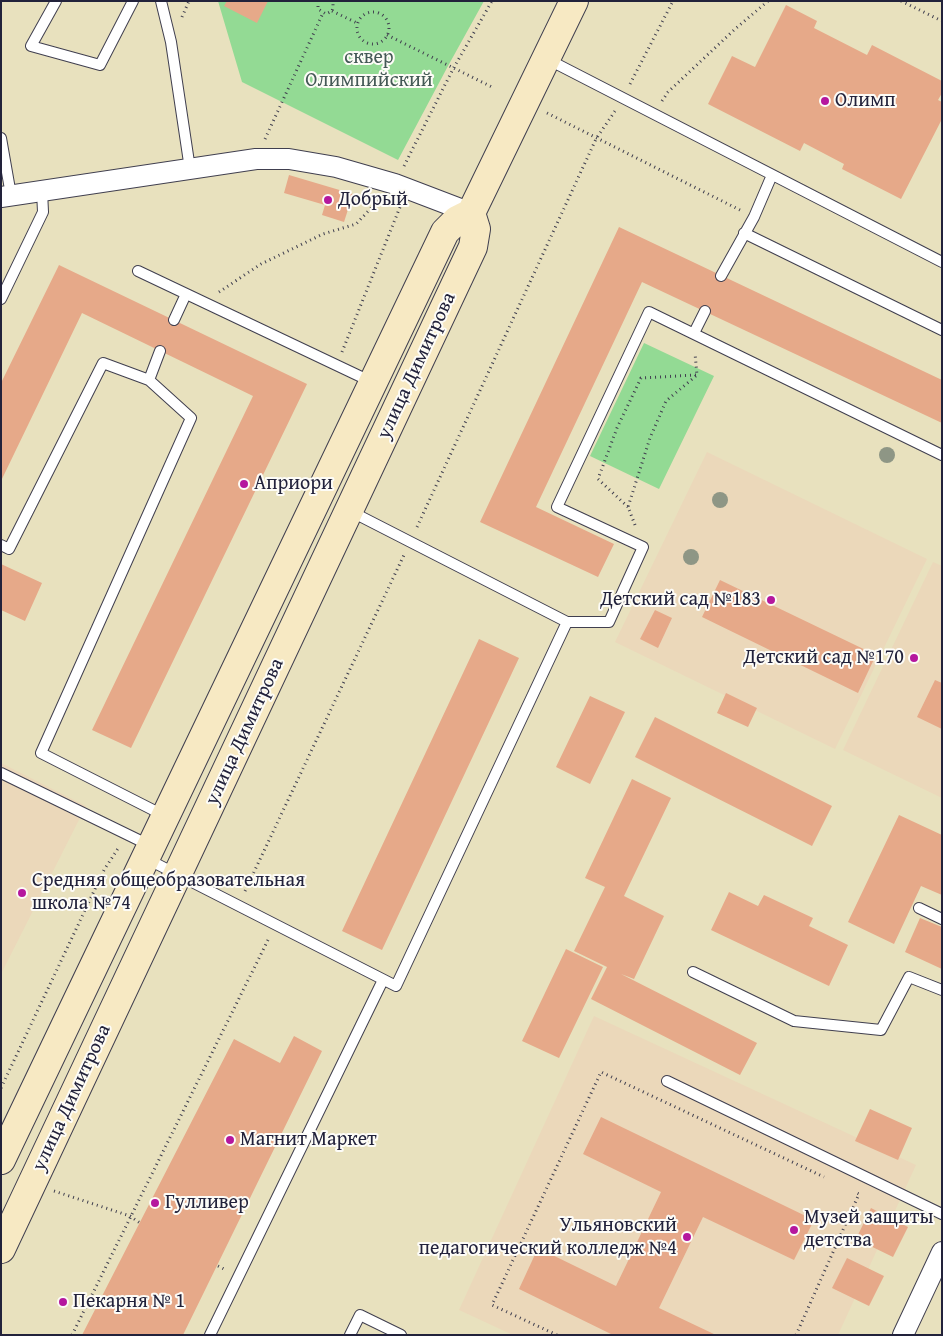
<!DOCTYPE html>
<meta charset="utf-8">
<style>
body{margin:0}
#map{position:relative;width:943px;height:1336px;overflow:hidden;background:#e8e1be;font-family:"Gentium Book Plus",serif}
canvas{display:block}
.frame{position:absolute;inset:0;border:2px solid #22223b;pointer-events:none}
</style>
<div id="map">
<canvas width="943" height="1336"></canvas>
<div class="frame"></div>
</div>
<script>
const c = document.querySelector('canvas').getContext('2d');
c.lineJoin = 'round';
function fillPath(path, color) { c.fillStyle = color; c.fill(path, 'evenodd'); }
const toPath = rows => new Path2D(rows.map(r => 'M' + r).join(''));
function trace(path, color, width, dash) { c.strokeStyle = color; c.lineWidth = width; c.lineCap = dash ? 'butt' : 'round'; c.setLineDash(dash || []); c.stroke(path); }
function write(font, color, halo, rows, align = 'center') {
  c.font = font + ' "Gentium Book Plus",serif'; c.lineWidth = 4; c.setLineDash([]); c.textBaseline = 'middle'; c.strokeStyle = halo; c.fillStyle = color; for (const [text, x, y, turn = 0] of rows) {
    c.save(); c.translate(x, y); c.rotate((+turn || 0) * Math.PI / 180); c.textAlign = isNaN(turn) ? turn : align; if (halo) c.strokeText(text, 0, 0); c.fillText(text, 0, 0); c.restore();
  }
}
const built = toPath([
 [707,452,927,559,835,749,615,642],
 [933,562,942,566,942,798,843,750],
 [1,763,86,806,1,974],
 [594,1016,916,1165,838,1335,513,1335,459,1310]
]);
const green = toPath([
 [218,1,484,1,448,66,398,160,242,82],
 [644,343,714,376,659,489,590,456]
]);
const building = toPath([
 [227,1,268,1,257,23,224,6],
 [786,5,817,21,814,28,867,55,872,45,942,81,942,93,938,100,942,102,942,119,901,199,842,169,844,164,804,143,800,151,708,104,732,56,755,67],
 [289,175,353,194,344,222,322,215,325,205,284,193],
 [619,227,942,380,942,423,642,282,536,507,614,544,598,577,480,522],
 [59,265,307,384,131,748,92,730,253,396,82,313,1,481,1,383],
 [1,564,42,583,25,621,1,610],
 [720,580,876,655,858,693,702,617],
 [655,610,672,618,658,648,640,639],
 [479,639,519,658,382,950,342,931],
 [935,680,942,683,942,729,917,717],
 [726,693,757,708,748,727,717,713],
 [590,696,625,712,590,784,556,767],
 [655,717,832,806,812,846,635,757],
 [632,779,671,798,624,896,664,916,634,979,621,974,757,1043,740,1075,591,999,607,967,574,951,605,887,585,878],
 [899,815,942,835,942,895,921,886,894,944,848,922],
 [729,892,758,906,764,895,813,918,809,926,848,945,829,986,711,930],
 [920,918,942,927,942,969,905,952],
 [566,949,603,967,559,1058,522,1041],
 [294,1036,322,1051,183,1335,82,1335,234,1039,280,1063],
 [870,1109,912,1128,898,1160,855,1141],
 [601,1117,814,1220,794,1260,703,1217,659,1308,716,1335,613,1335,519,1289,538,1248,616,1286,661,1192,583,1154],
 [871,1208,908,1227,893,1257,856,1239],
 [847,1258,884,1276,869,1306,832,1288]
]);
const path = toPath([
 [318,1,318,9,326,14,332,11,333,8,333,1],
 [901,1,942,21],
 [332,11,357,23],
 '357 28a16 16 0 1 1 32 0a16 16 0 1 1-32 0Z',
 [182,17,189,1],
 [387,35,492,87],
 [630,84,673,1],
 [662,101,668,92,734,30,768,1],
 [547,113,740,210],
 [265,139,323,13],
 [404,166,453,69,492,1],
 [219,292,261,264,323,234,356,224,378,201],
 [342,352,400,207],
 [628,507,598,479,617,428,641,378,696,375],
 [635,525,628,507,650,438,666,401,697,375,695,353],
 [417,527,596,139,615,111],
 [245,891,404,555],
 [1,1088,104,870,119,847],
 [54,1191,130,1216,140,1223],
 [218,1266,226,1270],
 [72,1335,269,938],
 [557,1335,492,1305,601,1072,824,1177],
 [796,1335,859,1194,857,1193]
]);
const lane = toPath([
 [56,1,31,46,100,65,133,1],
 [161,1,171,42,190,169],
 [547,59,942,262],
 [1,138,11,195],
 [744,233,942,330],
 [138,271,372,382],
 [721,276,754,217,772,175],
 [1,299,43,212,42,191],
 [174,320,186,294],
 [694,333,705,311],
 [149,380,160,351],
 [350,511,567,622],
 [1,545,9,549,103,363,149,380,191,418,41,753,165,816],
 [1,773,151,846],
 [147,859,396,986,567,622,609,622,643,547,557,507,649,312,942,455],
 [919,908,942,919],
 [693,972,794,1021,881,1030,909,977,942,990],
 [667,1081,942,1214],
 [210,1335,383,980],
 [350,1335,360,1315,401,1335]
]);
const street = toPath([
 [1,197,256,159,289,159,336,167,395,184,471,213],
 [903,1335,942,1252]
]);
const secondary = toPath([
 [1,1160,445,232,457,220,471,213,574,1],
 [1,1249,473,247,476,229,471,213]
]);
const trees = [
 [887,455],
 [720,500],
 [691,557]
];
const markers = [
 [825,101,5,"#b5179e"],
 [328,200,5,"#b5179e"],
 [244,484,5,"#b5179e"],
 [771,600,5,"#b5179e"],
 [914,658,5,"#b5179e"],
 [22,893,5,"#b5179e"],
 [230,1140,5,"#b5179e"],
 [155,1203,5,"#b5179e"],
 [794,1230,5,"#b5179e"],
 [687,1237,5,"#b5179e"],
 [63,1302,5,"#b5179e"]
];
const parkNames = [
 ["сквер",369,58],
 ["Олимпийский",369,81]
];
const poiNames = [
 ["Олимп",835,101],
 ["Добрый",338,200],
 ["Априори",254,484],
 ["Детский сад №183",761,600,"right"],
 ["Детский сад №170",904,658,"right"],
 ["Средняя общеобразовательная",32,881],
 ["школа №74",32,904],
 ["Магнит Маркет",240,1140],
 ["Гулливер",165,1203],
 ["Музей защиты",804,1218],
 ["детства",804,1241],
 ["Ульяновский",677,1226,"right"],
 ["педагогический колледж №4",677,1249,"right"],
 ["Пекарня № 1",73,1302]
];
const streetNames = [
 ["улица Димитрова",417,366,-65],
 ["улица Димитрова",245,732,-65],
 ["улица Димитрова",72,1098,-65]
];
fillPath(built, '#ebd8ba');
fillPath(green, '#93da94');
fillPath(building, '#e6a989');
trace(lane, '#403f4f', 12);
trace(street, '#403f4f', 22);
trace(secondary, '#403f4f', 30);
trace(path, '#403f4f', 3, [1, 4]);
trace(lane, '#fff', 10);
trace(street, '#fff', 20);
trace(secondary, '#f7e9c3', 28);
c.fillStyle = '#8e9685';
for (const [x, y] of trees) { c.beginPath(); c.arc(x, y, 8, 0, 2 * Math.PI); c.fill(); }
for (const [x, y, r, color] of markers) { const dot = new Path2D(); dot.arc(x, y, r, 0, 2 * Math.PI); c.fillStyle = color; c.fill(dot); trace(dot, '#fdfcf7', 2); }
write('20px', '#445956', '#fdfcf7', parkNames);
write('20px', '#22223b', '#fdfcf7', poiNames, 'left');
write('20px', '#22223b', '#fdfcf7', streetNames);
</script>
